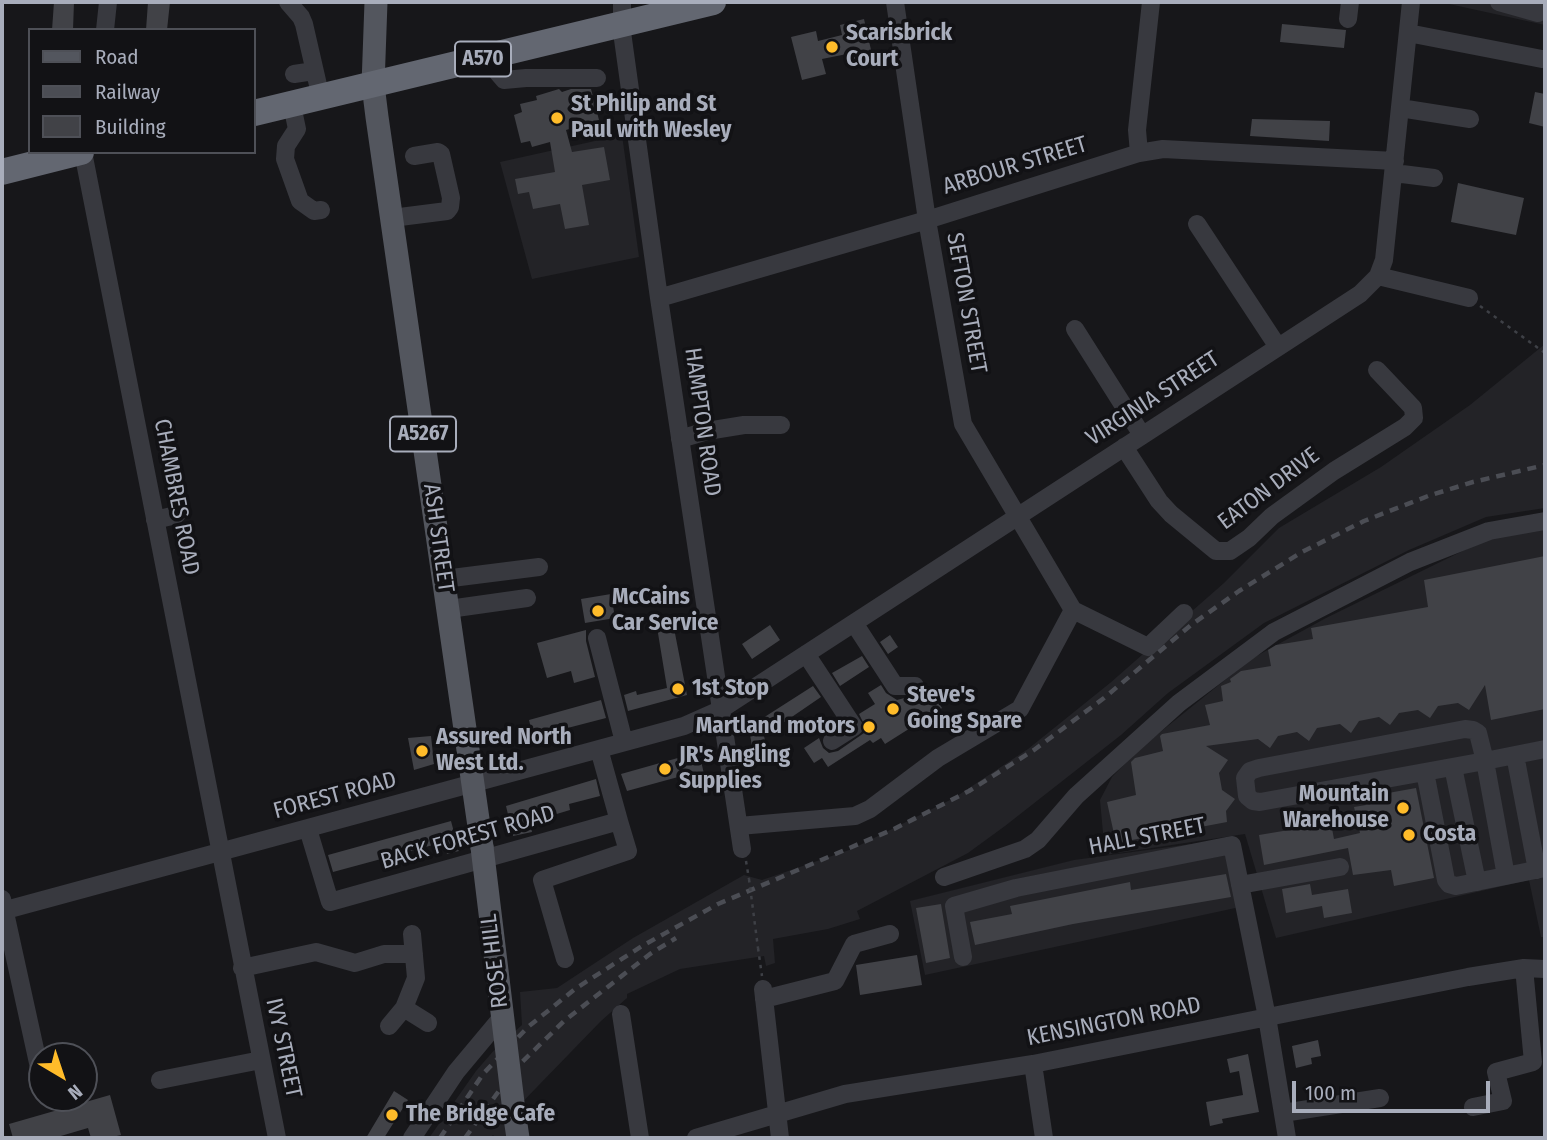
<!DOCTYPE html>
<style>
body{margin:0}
#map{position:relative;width:1547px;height:1140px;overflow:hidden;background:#17171a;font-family:"Fira Sans Condensed",sans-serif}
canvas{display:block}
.frame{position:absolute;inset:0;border:4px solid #a8adbb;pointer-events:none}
.legend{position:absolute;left:28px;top:28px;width:228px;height:126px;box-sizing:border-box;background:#121215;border:2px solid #4e5057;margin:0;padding:9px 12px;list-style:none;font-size:21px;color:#a8adbb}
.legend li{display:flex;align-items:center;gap:14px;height:35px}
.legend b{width:35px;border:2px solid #4e5057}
.north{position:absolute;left:28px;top:1042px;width:70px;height:70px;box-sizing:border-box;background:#121215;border:2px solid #4e5057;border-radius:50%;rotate:141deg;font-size:19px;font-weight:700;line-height:28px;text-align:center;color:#a8adbb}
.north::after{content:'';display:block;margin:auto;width:24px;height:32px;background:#ffbc2a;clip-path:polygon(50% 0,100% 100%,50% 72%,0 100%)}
.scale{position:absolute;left:1292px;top:1081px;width:198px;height:32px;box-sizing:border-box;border:4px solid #a8adbb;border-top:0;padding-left:9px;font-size:21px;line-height:24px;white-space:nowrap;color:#a8adbb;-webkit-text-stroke:5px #121215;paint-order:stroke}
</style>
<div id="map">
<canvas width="1547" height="1140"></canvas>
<div class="frame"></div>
<ul class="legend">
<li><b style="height:9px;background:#53565e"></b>Road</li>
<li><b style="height:9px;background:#4b4d54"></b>Railway</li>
<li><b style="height:19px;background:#414247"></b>Building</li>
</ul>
<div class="north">N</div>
<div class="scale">100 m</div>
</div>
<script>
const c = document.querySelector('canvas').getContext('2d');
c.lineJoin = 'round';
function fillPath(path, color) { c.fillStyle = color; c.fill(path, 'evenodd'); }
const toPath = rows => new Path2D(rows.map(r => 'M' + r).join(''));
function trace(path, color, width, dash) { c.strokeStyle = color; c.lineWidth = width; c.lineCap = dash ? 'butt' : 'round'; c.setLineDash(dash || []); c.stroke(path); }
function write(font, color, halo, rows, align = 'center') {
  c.font = font + ' "Fira Sans Condensed",sans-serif'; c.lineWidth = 7; c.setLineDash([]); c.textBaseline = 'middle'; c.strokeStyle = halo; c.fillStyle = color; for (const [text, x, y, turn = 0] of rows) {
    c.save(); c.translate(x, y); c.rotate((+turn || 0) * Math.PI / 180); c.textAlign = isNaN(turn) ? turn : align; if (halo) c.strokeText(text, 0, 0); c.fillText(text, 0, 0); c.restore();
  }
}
const built = toPath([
 [1440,2,1545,2,1545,25],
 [622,135,639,257,532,279,500,162],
 [1545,344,1545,508,1486,517,1409,550,1264,623,1168,693,1121,735,1005,826,968,853,857,911,860,919,828,929,773,939,775,963,766,966,764,956,680,969,627,994,627,998,601,1021,506,1119,508,1134,504,1138,496,1138,493,1135,490,1138,429,1138,476,1071,496,1048,522,1025,520,992,557,988,633,938,744,875,762,880,852,849,954,798,1028,749,1110,683,1224,583,1279,528,1381,467,1470,405],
 [1545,528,1545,937,1541,937,1529,880,1276,938,1245,834,1105,855,1100,800,1112,777,1138,750,1251,659,1326,618,1485,540],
 [1228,839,1240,907,925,975,910,901,1074,860]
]);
const building = toPath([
 [54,2,74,2,73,30,52,30],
 [148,2,170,2,167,30,146,30],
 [864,19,874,63,850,69,847,54,822,59,826,74,802,80,791,37,816,31,818,41,842,35,840,25],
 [1282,24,1346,30,1344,48,1280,42],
 [559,89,562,92,571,89,591,89,599,120,566,130,572,152,604,147,610,180,582,185,589,225,565,229,560,204,533,209,529,192,518,194,515,179,555,172,550,142,532,147,530,141,521,143,514,115,522,112,520,104,537,100,536,96],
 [1535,92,1545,94,1545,127,1529,123],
 [1252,119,1330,121,1329,141,1250,136],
 [1458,183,1524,198,1516,235,1451,222],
 [1545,556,1545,709,1491,720,1485,685,1469,710,1458,703,1438,706,1430,718,1418,710,1399,713,1390,725,1379,717,1359,721,1351,733,1340,724,1317,728,1309,741,1297,732,1278,736,1270,748,1258,739,1206,746,1228,760,1219,773,1222,790,1235,799,1226,811,1227,822,1116,843,1107,802,1136,795,1131,762,1135,758,1163,751,1160,736,1162,734,1210,725,1205,705,1223,701,1221,686,1231,682,1230,679,1241,671,1271,666,1268,650,1276,645,1313,639,1311,628,1428,607,1424,580],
 [611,594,615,618,585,623,581,599],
 [672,618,687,695,628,711,624,695,636,691,637,695,667,688,656,621],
 [770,625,780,640,752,659,742,644],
 [586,630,586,641,595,677,574,683,571,671,547,678,537,643],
 [890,635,898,647,888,654,880,642],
 [862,656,869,667,840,686,832,673],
 [881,685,886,693,897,700,908,697,917,703,927,699,930,689,942,708,885,744,881,738,873,743,870,740,828,767,822,758,814,763,804,748,819,738,823,748,829,753,838,751,864,733,865,726,859,714,875,704,868,693],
 [813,686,821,697,764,736,767,749,753,752,749,729,752,725],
 [601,700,606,718,533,737,529,720],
 [431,736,434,764,414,770,408,738],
 [699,752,704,774,690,777,689,774,627,791,621,774],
 [596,779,600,796,569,804,570,810,530,822,532,832,513,836,506,806],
 [1416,788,1434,878,1394,886,1391,870,1353,875,1348,848,1264,865,1259,835,1331,823,1334,839,1360,833,1354,807,1378,803,1377,795],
 [451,821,459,851,447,854,444,842,333,872,328,855],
 [1226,874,1231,897,1073,924,975,945,970,922,1012,914,1010,906,1130,882,1131,890],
 [1310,884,1312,895,1348,889,1352,913,1324,918,1322,906,1286,913,1282,889],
 [941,904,950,958,926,963,916,908],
 [917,955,922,985,860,995,856,965],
 [1318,1040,1321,1056,1311,1058,1312,1064,1296,1068,1292,1046],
 [1248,1054,1259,1112,1222,1119,1223,1123,1210,1126,1206,1102,1243,1095,1239,1071,1230,1073,1227,1059],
 [394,1091,408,1100,384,1138,366,1138],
 [110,1095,121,1135,108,1138,91,1138,88,1128,54,1138,13,1138,9,1124]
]);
const path = toPath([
 [1480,306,1545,353],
 [746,861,749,879],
 [758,948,762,976]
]);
const minor = toPath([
 [288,2,301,17,304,24,321,98],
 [622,2,622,32,659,298,742,849],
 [895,2,927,220,963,424,1073,610,1148,647,1184,613],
 [1499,2,1538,13,1542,2],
 [1348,19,1350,2],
 [105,30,108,2],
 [1408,33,1542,59],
 [493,56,498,73,504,80,526,78,597,78],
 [294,74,314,71],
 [292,105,297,129,286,146,285,159,300,201,314,211,321,210],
 [1400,108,1470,119],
 [83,152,277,1138],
 [1139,153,1137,130,1151,2],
 [1394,173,1434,178],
 [392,218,447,211,450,207,451,198,441,154,438,152,414,156],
 [1197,224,1278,347],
 [1378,276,1469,298],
 [659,298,927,220,1139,153,1163,149,1395,161],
 [1075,329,1142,435],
 [680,439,707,431,744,425,781,425],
 [1124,447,1159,501,1171,514,1216,551,1230,551,1249,538,1272,516,1334,471,1405,427,1414,418,1413,408,1377,370],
 [155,520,176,515,180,509,171,465],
 [444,579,539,567],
 [449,609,527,598],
 [854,623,895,686,915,686,918,692],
 [597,638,624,742],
 [806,654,854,727,832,741],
 [1515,755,1537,870],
 [1453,767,1477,882],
 [1425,772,1446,880,1449,884,1456,886,1545,868],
 [739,826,855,816,870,809,938,758,1020,709,1073,610],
 [308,829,330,902,619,821,599,749],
 [1506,876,1485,761,1260,802,1253,801,1247,796,1245,778,1250,771,1259,768,1465,729,1473,730,1478,733,1485,761,1545,749],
 [944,877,1025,849,1038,840,1076,796,1179,703,1274,632,1410,562,1489,531,1545,521],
 [1240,885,1340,867],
 [2,899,42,1081],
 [2,911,684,726,720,710,1360,294,1378,276,1384,260,1411,2],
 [963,957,954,906,1016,888,1232,845,1267,1017,1287,1138],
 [565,959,542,880,628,851,619,821],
 [242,968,316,952,355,963,384,954,414,954],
 [763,989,780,1138],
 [764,999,835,981,854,944,890,934],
 [404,1008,428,1023],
 [621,1014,640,1138],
 [389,1026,404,1008,416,978,412,934],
 [1033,1064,1044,1138],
 [160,1080,261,1060],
 [1473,1107,1503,1101,1496,1072,1533,1062,1524,968],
 [1283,1113,1380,1098],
 [412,1138,456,1072,502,1017],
 [696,1138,845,1094,1033,1064,1468,977,1524,968,1545,969]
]);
const major = toPath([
 [376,2,373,85,377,117,482,847],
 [514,1111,518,1138]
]);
const highway = toPath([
 [254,113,713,2],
 [2,172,81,152]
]);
const rail = toPath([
 [440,1138,483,1074,528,1027,575,989,642,946,718,904,894,829,969,791,1034,750,1104,698,1191,625,1239,591,1302,552,1364,521,1428,496,1473,482,1545,465],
 [465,1138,514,1070,564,1021,650,954,676,938]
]);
const pathBridge = toPath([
 [749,879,758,948]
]);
const majorBridge = toPath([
 [482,847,514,1111]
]);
const markers = [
 [832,47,7,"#ffbc2a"],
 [557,118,7,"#ffbc2a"],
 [598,611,7,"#ffbc2a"],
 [678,689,7,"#ffbc2a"],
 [893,709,7,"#ffbc2a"],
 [869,727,7,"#ffbc2a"],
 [422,751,7,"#ffbc2a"],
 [665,769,7,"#ffbc2a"],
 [1403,808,7,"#ffbc2a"],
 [1409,835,7,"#ffbc2a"],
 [392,1115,7,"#ffbc2a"]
];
const shields = [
 [483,59,56],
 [423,434,66]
];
const shieldNames = [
 ["A570",483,59],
 ["A5267",423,434]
];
const poiNames = [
 ["Scarisbrick",846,34],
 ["Court",846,60],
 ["St Philip and St",571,105],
 ["Paul with Wesley",571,131],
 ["McCains",612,598],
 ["Car Service",612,624],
 ["1st Stop",692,689],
 ["Steve's",907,696],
 ["Going Spare",907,722],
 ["Martland motors",855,727,"right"],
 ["Assured North",436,738],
 ["West Ltd.",436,764],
 ["JR's Angling",679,756],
 ["Supplies",679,782],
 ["Mountain",1389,795,"right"],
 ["Warehouse",1389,821,"right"],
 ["Costa",1423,835],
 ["The Bridge Cafe",406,1115]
];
const streetNames = [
 ["ARBOUR STREET",1015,166,-17],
 ["SEFTON STREET",966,303,80],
 ["VIRGINIA STREET",1153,399,-33],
 ["HAMPTON ROAD",702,422,82],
 ["EATON DRIVE",1269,489,-37],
 ["CHAMBRES ROAD",176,497,79],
 ["ASH STREET",438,538,82],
 ["FOREST ROAD",335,796,-15],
 ["HALL STREET",1147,837,-11],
 ["BACK FOREST ROAD",468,838,-16],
 ["ROSE HILL",495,961,-97],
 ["KENSINGTON ROAD",1114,1022,-11],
 ["IVY STREET",283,1048,78]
];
fillPath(built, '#232327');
fillPath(building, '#414247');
trace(path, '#3e4046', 2.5, [3.5, 5]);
trace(minor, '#38393f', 18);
trace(major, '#53565e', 23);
trace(highway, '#636771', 26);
trace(rail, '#4b4d54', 4.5, [9, 7]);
trace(pathBridge, '#3e4046', 2.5, [3.5, 5]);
trace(majorBridge, '#53565e', 23);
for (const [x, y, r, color] of markers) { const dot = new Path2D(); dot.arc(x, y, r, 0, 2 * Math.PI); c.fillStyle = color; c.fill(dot); trace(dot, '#121215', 2.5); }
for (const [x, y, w] of shields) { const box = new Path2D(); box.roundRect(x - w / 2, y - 17.5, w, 35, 5); c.fillStyle = '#121215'; c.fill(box); trace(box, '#a8adbb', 2); }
write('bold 21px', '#a8adbb', null, shieldNames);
write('bold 23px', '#a8adbb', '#121215', poiNames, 'left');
write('23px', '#a8adbb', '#121215', streetNames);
</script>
